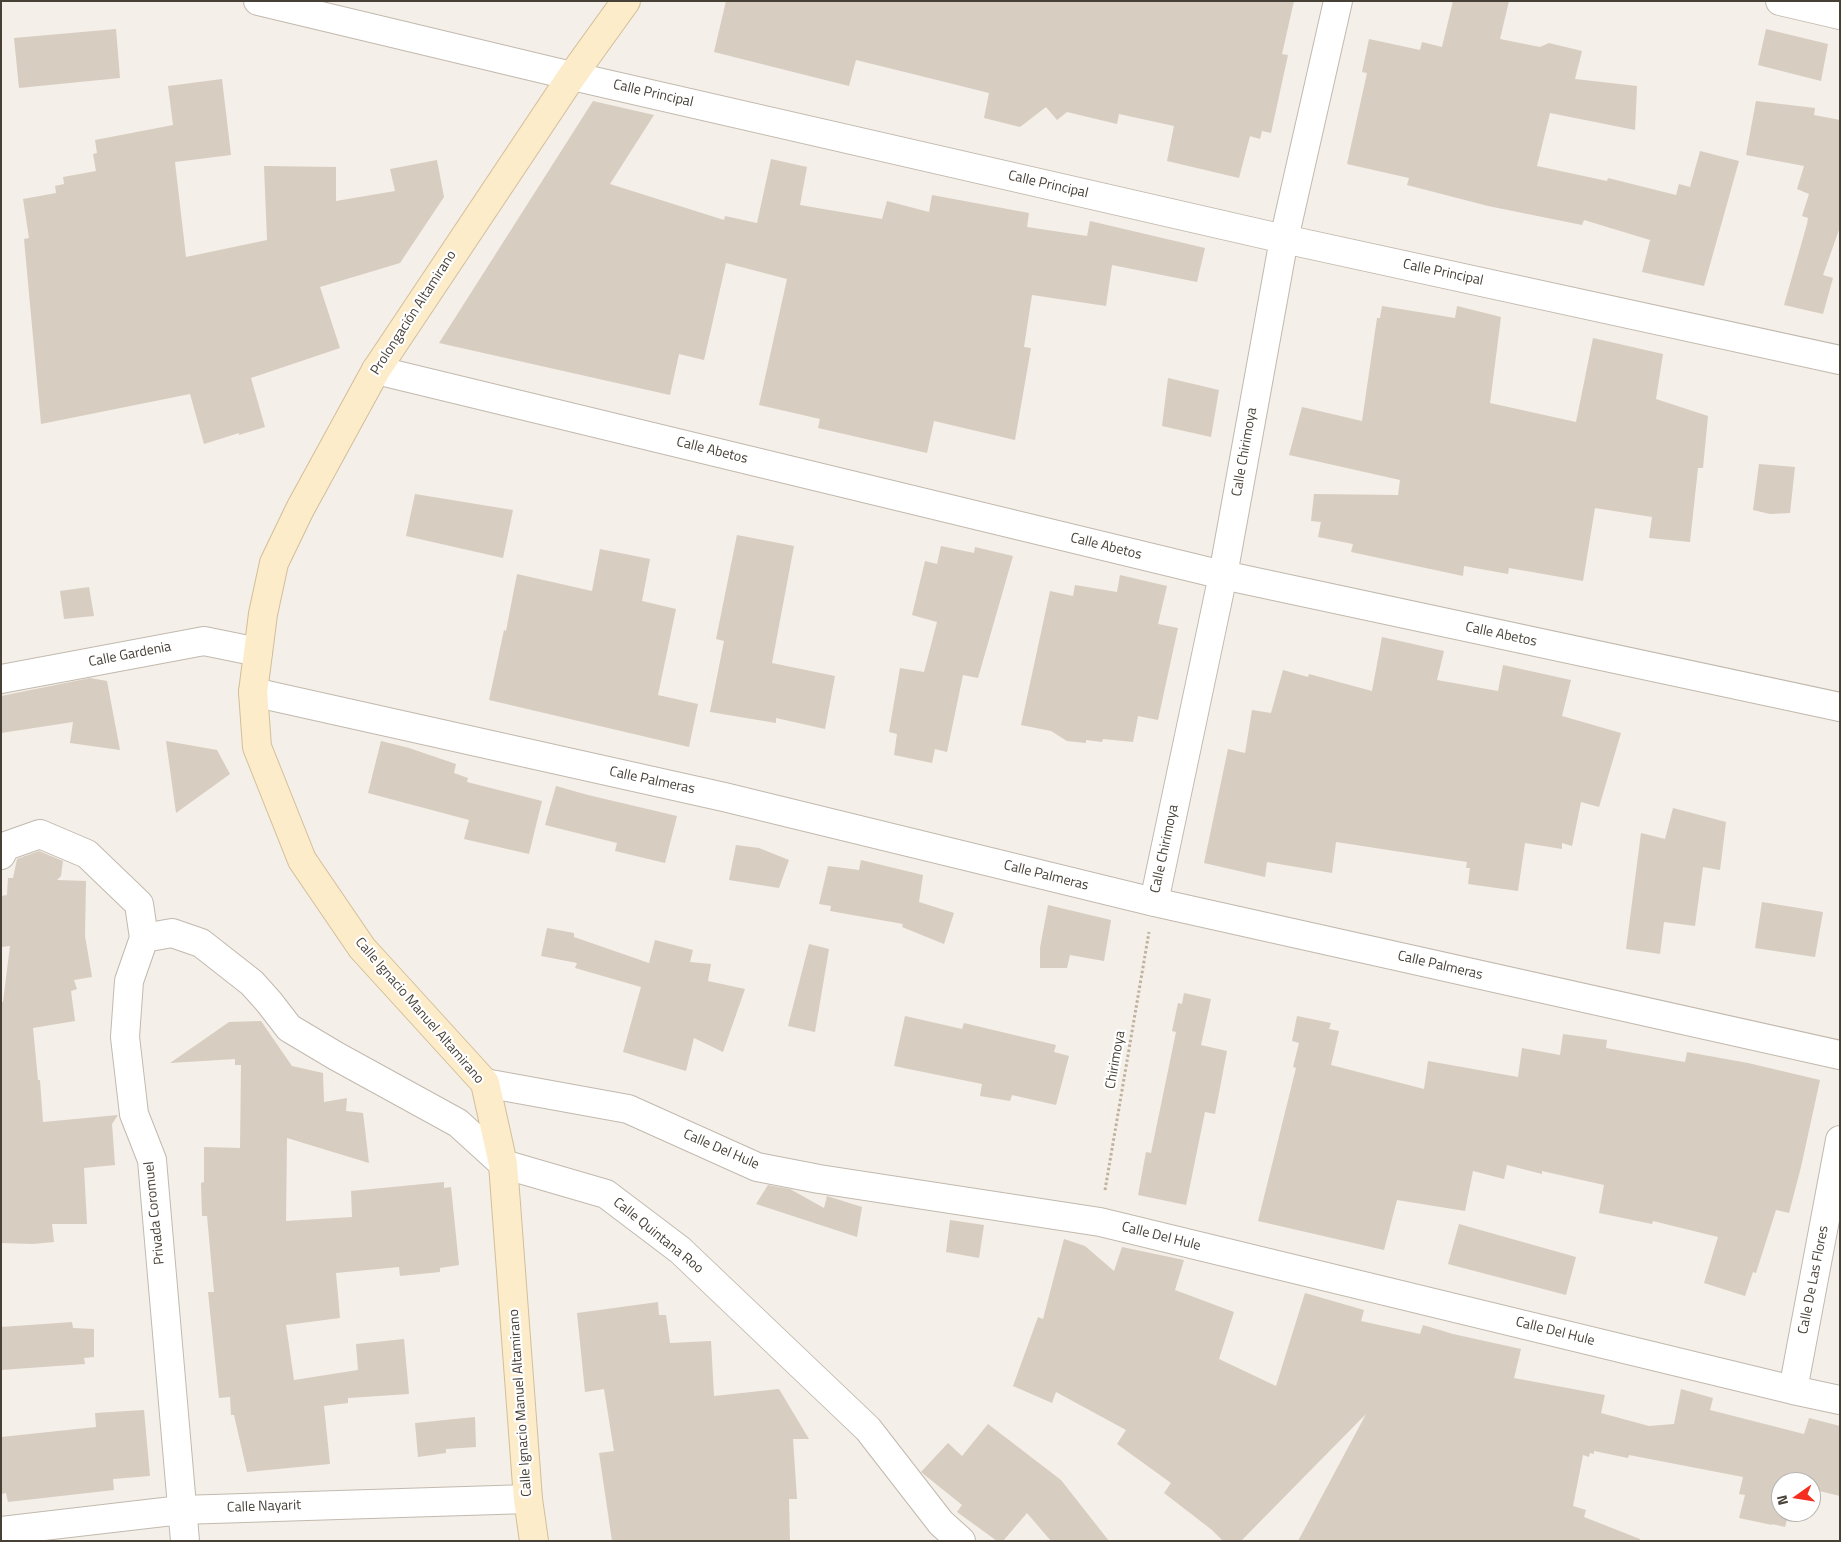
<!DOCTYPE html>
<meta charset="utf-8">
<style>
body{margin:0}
#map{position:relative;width:1841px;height:1542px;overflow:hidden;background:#f4efe8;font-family:"Titillium Web",sans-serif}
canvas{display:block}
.frame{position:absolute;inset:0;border:2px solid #474037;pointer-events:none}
.north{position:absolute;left:1771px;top:1472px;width:50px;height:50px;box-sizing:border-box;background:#fff;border:1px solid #b5b3af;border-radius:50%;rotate:257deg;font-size:14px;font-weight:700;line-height:20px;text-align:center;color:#474037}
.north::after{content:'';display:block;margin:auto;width:18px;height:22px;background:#f42e20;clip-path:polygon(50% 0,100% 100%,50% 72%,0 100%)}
</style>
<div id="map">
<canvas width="1841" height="1542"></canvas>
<div class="frame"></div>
<div class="north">N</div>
</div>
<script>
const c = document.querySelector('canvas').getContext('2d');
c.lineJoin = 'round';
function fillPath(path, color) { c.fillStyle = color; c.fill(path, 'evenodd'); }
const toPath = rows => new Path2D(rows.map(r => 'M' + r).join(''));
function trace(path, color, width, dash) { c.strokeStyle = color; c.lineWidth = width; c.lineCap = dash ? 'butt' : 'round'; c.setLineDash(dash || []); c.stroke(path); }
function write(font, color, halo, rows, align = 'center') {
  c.font = font + ' "Titillium Web",sans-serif'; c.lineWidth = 4.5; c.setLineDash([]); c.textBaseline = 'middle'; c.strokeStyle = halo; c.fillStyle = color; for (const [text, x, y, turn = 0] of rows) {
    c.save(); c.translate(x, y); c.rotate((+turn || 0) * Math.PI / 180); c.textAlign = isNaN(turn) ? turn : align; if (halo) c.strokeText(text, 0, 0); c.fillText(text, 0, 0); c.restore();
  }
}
const building = toPath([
 [726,1,1294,1,1282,54,1288,55,1271,133,1262,131,1260,139,1250,136,1239,178,1167,161,1174,126,1119,114,1117,124,1067,112,1057,120,1046,107,1020,127,984,118,989,93,937,80,856,60,849,86,714,52],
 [1453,1,1509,1,1500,39,1540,47,1549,43,1582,51,1575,79,1637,86,1635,130,1550,113,1537,166,1607,181,1608,178,1676,195,1679,184,1690,187,1700,151,1739,161,1704,286,1642,272,1650,240,1584,220,1582,225,1488,206,1407,185,1409,178,1347,164,1367,73,1362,72,1369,39,1420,50,1422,42,1442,47],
 [116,29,120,78,19,88,14,38],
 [1766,29,1828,44,1821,81,1758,65],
 [222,79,231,155,175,162,186,257,267,240,264,166,336,167,336,201,395,191,390,169,437,160,444,197,400,263,320,287,340,348,251,378,265,427,239,435,239,433,204,444,190,394,41,424,24,239,29,238,23,199,56,193,55,186,64,184,63,177,96,171,93,154,97,153,95,140,173,125,168,86],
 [593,101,654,115,610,184,724,220,725,216,757,223,771,159,807,167,800,205,882,219,887,201,929,212,932,195,1029,213,1027,227,1087,236,1090,221,1205,248,1197,282,1112,265,1106,306,1032,295,1024,347,1031,348,1015,440,934,421,927,453,818,428,820,419,759,405,787,279,726,263,704,360,679,354,670,395,439,343],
 [1756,101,1815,108,1814,115,1840,120,1840,227,1823,275,1833,278,1823,314,1784,305,1807,224,1808,218,1802,216,1809,194,1797,189,1804,166,1746,155],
 [1382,306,1455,318,1457,306,1501,317,1490,403,1576,422,1593,338,1663,354,1656,399,1708,416,1703,468,1698,468,1690,542,1649,538,1652,517,1595,508,1583,581,1509,568,1508,574,1464,566,1463,576,1351,552,1353,544,1318,537,1321,522,1311,521,1314,494,1398,495,1400,480,1289,455,1302,407,1362,421,1377,318,1380,318],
 [1168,378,1219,390,1211,437,1162,426],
 [1759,464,1795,467,1790,513,1770,514,1753,510],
 [415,494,513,510,503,558,406,536],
 [737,535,794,546,772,663,835,676,825,729,776,718,776,723,710,712,724,641,716,639],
 [941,546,974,553,975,547,1013,556,978,678,963,675,947,752,935,749,932,763,894,755,897,734,889,732,900,668,924,672,937,622,912,615,925,561,937,564],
 [600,549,650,559,642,601,676,609,658,695,698,704,689,747,489,700,504,630,506,631,517,574,592,591],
 [1120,575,1167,586,1158,624,1178,628,1158,720,1138,716,1133,742,1103,739,1102,742,1086,740,1086,743,1067,741,1051,731,1021,725,1050,591,1073,596,1075,585,1117,592],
 [89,587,94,616,64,619,60,591],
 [1382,637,1444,651,1437,680,1498,691,1503,665,1571,680,1562,716,1621,733,1599,807,1581,802,1572,846,1562,843,1562,849,1525,843,1518,891,1468,884,1470,868,1466,868,1467,862,1336,842,1332,873,1267,862,1265,877,1204,863,1228,749,1245,753,1252,710,1271,713,1283,670,1308,677,1309,674,1372,691],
 [90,678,107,681,120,750,70,743,73,722,1,733,1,696],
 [166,741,217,750,230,774,176,813],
 [381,741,409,748,456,764,454,773,468,778,467,782,542,801,529,854,464,839,469,820,368,793],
 [556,786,588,795,677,816,665,863,615,851,617,843,545,825],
 [1673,808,1726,822,1720,870,1703,867,1695,926,1664,922,1660,954,1626,949,1641,833,1665,839],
 [736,845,759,848,789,860,779,888,729,880],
 [39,851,63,861,61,876,57,880,86,881,85,936,92,977,74,980,77,989,71,991,75,1021,33,1028,38,1080,40,1080,43,1122,118,1115,112,1124,115,1165,84,1168,87,1224,52,1224,54,1242,33,1244,1,1243,1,1002,3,1002,10,946,1,947,1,896,7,895,8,878,13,878,17,859],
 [861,860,923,875,919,902,954,913,944,944,902,927,903,924,830,911,831,906,819,904,828,866,859,870],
 [1762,902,1823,912,1815,957,1755,948],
 [1048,905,1111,920,1104,961,1070,955,1067,968,1040,968,1040,948],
 [547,928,574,933,574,937,649,963,655,940,693,950,690,962,711,964,708,981,745,989,723,1052,694,1038,686,1071,623,1052,641,987,575,968,577,963,541,956],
 [809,944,829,949,815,1032,788,1026],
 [1184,993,1211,999,1201,1045,1227,1051,1215,1114,1205,1112,1186,1205,1138,1195,1146,1152,1151,1153,1176,1032,1172,1031,1178,1003,1182,1004],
 [905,1016,962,1029,964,1023,1056,1045,1054,1052,1069,1056,1056,1105,1012,1095,1010,1101,980,1096,982,1084,894,1066],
 [1297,1016,1331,1023,1329,1029,1339,1031,1331,1065,1424,1089,1428,1061,1518,1077,1522,1048,1560,1055,1563,1034,1607,1040,1606,1048,1685,1062,1687,1052,1748,1063,1820,1080,1801,1167,1789,1213,1776,1210,1756,1273,1753,1272,1745,1296,1704,1283,1718,1237,1653,1221,1652,1224,1599,1213,1604,1185,1542,1171,1542,1174,1507,1165,1504,1179,1473,1171,1465,1211,1397,1200,1384,1250,1258,1221,1296,1068,1293,1067,1299,1043,1292,1041],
 [261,1021,292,1066,323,1073,324,1102,347,1098,346,1111,363,1113,369,1163,287,1138,286,1221,352,1217,351,1191,444,1182,444,1188,451,1187,459,1265,440,1268,440,1272,400,1276,399,1267,336,1273,340,1318,286,1325,294,1380,358,1370,356,1344,404,1339,409,1394,348,1398,348,1403,324,1406,330,1464,247,1472,234,1415,231,1415,230,1397,219,1398,208,1292,214,1292,207,1216,202,1216,201,1183,204,1182,204,1147,240,1148,241,1065,235,1065,235,1059,170,1063,229,1022],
 [768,1185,790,1189,824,1208,827,1196,862,1207,857,1237,756,1204],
 [950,1220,984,1225,979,1258,946,1252],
 [1459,1224,1576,1257,1566,1295,1448,1264],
 [1064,1239,1085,1246,1114,1271,1122,1247,1184,1260,1175,1290,1234,1312,1219,1359,1276,1386,1305,1293,1364,1310,1361,1321,1420,1334,1423,1325,1453,1334,1521,1349,1514,1378,1605,1395,1601,1413,1649,1426,1674,1424,1681,1389,1713,1398,1710,1410,1804,1434,1809,1418,1840,1426,1840,1496,1811,1489,1811,1482,1781,1482,1781,1512,1789,1512,1785,1527,1772,1524,1772,1525,1739,1518,1745,1495,1739,1494,1743,1477,1629,1455,1628,1458,1594,1451,1594,1454,1590,1453,1589,1457,1583,1455,1573,1506,1586,1510,1584,1517,1640,1539,1640,1541,1298,1541,1366,1414,1241,1541,1223,1541,1212,1530,1164,1493,1171,1483,1117,1444,1126,1430,1056,1392,1052,1403,1013,1386,1038,1317,1043,1319],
 [658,1302,659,1315,666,1315,670,1343,711,1341,714,1396,779,1389,809,1439,793,1439,797,1499,789,1499,790,1541,612,1541,599,1453,614,1451,604,1389,585,1392,577,1313],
 [72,1322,73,1328,94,1329,94,1357,84,1358,85,1364,1,1370,1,1327],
 [144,1410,150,1476,113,1479,114,1490,8,1502,6,1493,1,1494,1,1437,96,1427,95,1413],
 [475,1417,476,1447,446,1449,446,1453,418,1457,415,1423],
 [988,1424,1061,1480,1109,1541,1051,1541,1027,1513,1003,1541,997,1541,957,1512,962,1505,921,1472,948,1443,962,1456]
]);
const path = toPath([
 [1105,1190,1149,932]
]);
const street = toPath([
 [258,1,572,76,1284,239,1840,360],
 [1780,1,1840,15],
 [376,370,1223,575,1840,707],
 [1,679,204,641,258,652],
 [253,692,724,797,1154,902,1840,1055],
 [1,855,6,846,40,834,87,854,139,904,144,938,129,981,125,1037,134,1114,152,1160,185,1541],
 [1154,902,1223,575,1284,239,1338,1],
 [144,938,172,933,201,943,252,983,269,1002,289,1028,336,1056,458,1123,503,1164,606,1194,680,1250,868,1429,941,1523,961,1541],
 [485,1083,628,1109,757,1167,819,1179,1100,1222,1793,1390,1840,1400],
 [1793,1390,1840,1140],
 [1,1531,181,1510,528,1499]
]);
const secondary = toPath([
 [534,1541,528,1499,503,1164,485,1083,362,948,302,860,257,747,253,692,263,614,274,563,300,509,376,370,572,76,626,1]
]);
const streetNames = [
 ["Calle Principal",653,94,13],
 ["Calle Principal",1048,185,13],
 ["Calle Principal",1443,273,12],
 ["Prolongación Altamirano",414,313,-57],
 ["Calle Abetos",712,451,14],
 ["Calle Chirimoya",1245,452,-80],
 ["Calle Abetos",1106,547,14],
 ["Calle Abetos",1501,635,12],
 ["Calle Gardenia",130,655,-11],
 ["Calle Palmeras",652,781,12],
 ["Calle Chirimoya",1165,849,-78],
 ["Calle Palmeras",1046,876,14],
 ["Calle Palmeras",1440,966,13],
 ["Calle Ignacio Manuel Altamirano",419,1011,49],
 ["Chirimoya",1116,1060,-80],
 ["Calle Del Hule",721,1150,23],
 ["Privada Coromuel",155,1213,-96],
 ["Calle Quintana Roo",658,1236,39],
 ["Calle Del Hule",1161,1237,14],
 ["Calle De Las Flores",1814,1280,-79],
 ["Calle Del Hule",1555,1332,14],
 ["Calle Ignacio Manuel Altamirano",521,1403,-94],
 ["Calle Nayarit",264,1507,-2]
];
fillPath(building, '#d8cdc1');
trace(street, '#c2b9ae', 30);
trace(secondary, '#d2bf99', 30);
trace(path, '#c0b19d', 3, [2.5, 2.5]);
trace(street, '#fff', 28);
trace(secondary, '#fdecc9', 28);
write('14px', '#474037', '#fff', streetNames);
</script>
